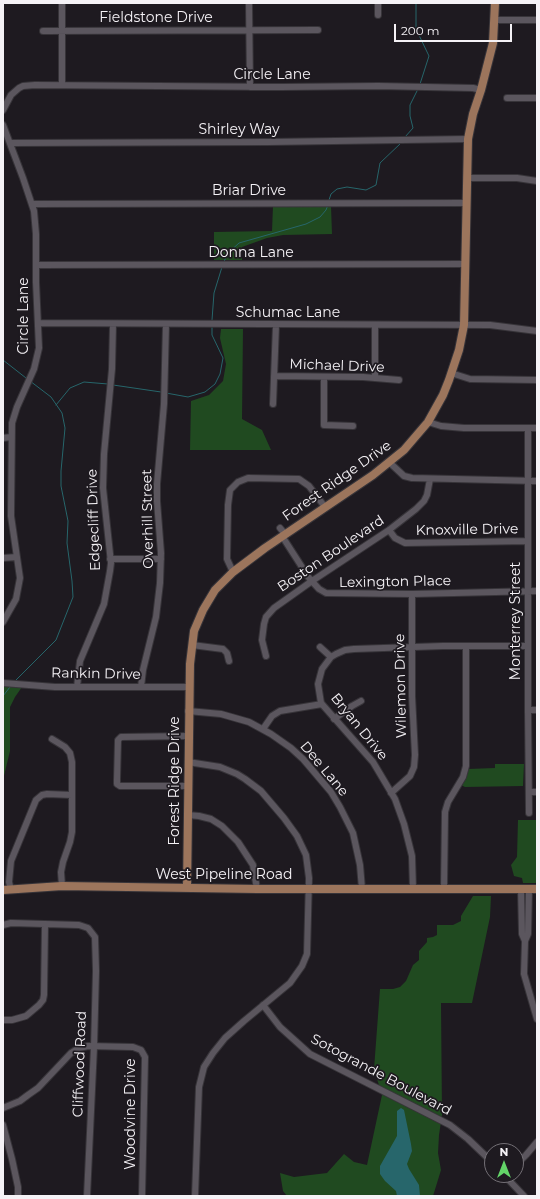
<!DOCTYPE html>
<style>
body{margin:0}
#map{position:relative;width:540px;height:1199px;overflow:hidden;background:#1e1a20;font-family:Montserrat,sans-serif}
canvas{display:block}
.frame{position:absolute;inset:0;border:4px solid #f5f2f6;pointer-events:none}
.north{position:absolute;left:484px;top:1143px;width:40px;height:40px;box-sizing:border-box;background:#1e1a20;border:1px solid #747076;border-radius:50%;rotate:0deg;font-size:11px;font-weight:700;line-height:16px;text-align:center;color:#f5f2f6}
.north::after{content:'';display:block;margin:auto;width:14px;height:18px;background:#63d468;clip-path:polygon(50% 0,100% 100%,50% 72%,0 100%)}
.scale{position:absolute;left:394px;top:24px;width:118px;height:18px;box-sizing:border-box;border:2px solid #f5f2f6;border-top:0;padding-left:5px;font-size:12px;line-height:14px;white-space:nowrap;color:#f5f2f6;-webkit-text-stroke:3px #1e1a20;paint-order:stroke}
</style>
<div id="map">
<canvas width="540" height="1199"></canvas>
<div class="frame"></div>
<div class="north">N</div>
<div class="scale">200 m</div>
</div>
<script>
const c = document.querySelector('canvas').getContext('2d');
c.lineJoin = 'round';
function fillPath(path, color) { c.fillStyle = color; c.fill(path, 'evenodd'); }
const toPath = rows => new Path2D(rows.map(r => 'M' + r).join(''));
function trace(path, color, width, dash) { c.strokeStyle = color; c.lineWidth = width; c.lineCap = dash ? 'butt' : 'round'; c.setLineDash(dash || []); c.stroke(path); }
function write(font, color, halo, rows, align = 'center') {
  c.font = font + ' Montserrat,sans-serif'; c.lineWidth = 3.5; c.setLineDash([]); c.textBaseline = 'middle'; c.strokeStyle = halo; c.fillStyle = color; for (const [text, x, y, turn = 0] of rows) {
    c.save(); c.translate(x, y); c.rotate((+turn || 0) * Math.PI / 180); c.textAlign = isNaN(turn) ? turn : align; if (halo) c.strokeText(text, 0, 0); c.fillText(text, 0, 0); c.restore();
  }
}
const green = toPath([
 [273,206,331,206,332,234,283,235,267,238,242,247,242,260,214,260,214,232,272,231],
 [221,329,243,329,242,419,262,430,271,450,190,450,191,401,209,395,223,381,226,364,220,338],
 [3,685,22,687,15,697,10,707,10,751,3,780],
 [495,764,524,764,523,786,465,787,461,785,468,769,495,768],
 [518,820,537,820,537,883,523,883,522,878,514,876,511,865,517,857],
 [473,896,491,896,490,917,472,1003,441,1003,442,1115,439,1135,438,1153,441,1170,433,1196,287,1196,283,1191,280,1173,294,1177,327,1173,344,1154,354,1162,367,1165,382,1095,374,1069,380,989,393,989,400,987,406,981,413,965,419,960,419,951,427,942,427,938,433,937,437,935,437,925,453,925,461,921,461,916]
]);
const water = toPath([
 [401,1108,404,1110,411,1144,412,1151,407,1164,409,1169,419,1185,420,1196,397,1196,396,1191,385,1181,380,1174,380,1166,397,1136,397,1111]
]);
const stream = toPath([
 [416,3,416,29,429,56,420,84],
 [405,137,413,128,410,116,410,105,418,89],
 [329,200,331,194,337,189,347,187,366,190,376,185,380,163,401,143],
 [224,262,227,254,239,243,306,224,320,217,326,210,328,205],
 [212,320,214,293,222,267],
 [3,360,26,378],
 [113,385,161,392],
 [166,393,188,397,205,392,215,384,220,374,223,358,212,335,212,326],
 [56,405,70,388,84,382,108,384],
 [15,681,56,640,73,597,72,581,67,543,68,521,61,486,61,471,65,428,62,413,51,397,30,381],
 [3,696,10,687]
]);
const minor = toPath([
 [249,3,250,87],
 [378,15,378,3],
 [495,20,537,20],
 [43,31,318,30],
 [62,85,62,3],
 [507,98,537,98],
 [3,110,11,95,19,88,23,86,35,85,281,87,378,86,473,88,481,90],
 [3,125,23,178,34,211,36,234,36,282,39,348,34,369,17,407,12,423,11,516,20,578,16,599,3,622],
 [10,143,268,142,468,139],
 [467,178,517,178,537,181],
 [32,204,467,203],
 [36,265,466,264],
 [38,323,490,325,537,331],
 [375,325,375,378],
 [451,373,470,379,537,380],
 [274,376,363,377,399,380],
 [324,377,324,425,353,426],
 [273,404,276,325],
 [428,422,441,426,464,428,537,428],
 [528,428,528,710,529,813],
 [3,438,11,437],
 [389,462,404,476,412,478,537,481],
 [280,528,285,534],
 [389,530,395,538,405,543,528,541],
 [282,536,309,578,319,589,326,593,412,594,537,591],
 [3,558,17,557],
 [110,559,161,559],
 [233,572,227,559,228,505,230,490,238,482,248,478,299,479,309,486,325,507],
 [192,645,223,649,227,653,229,661],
 [320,647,331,657],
 [266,656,262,640,264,624,266,617,274,608,312,581,389,530,416,509,424,501,427,495,430,479],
 [3,683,55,687,188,687],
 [77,687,80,661,104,604,110,571,111,563,103,488,104,454,112,369,113,324],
 [141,687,143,670,156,617,160,583,161,553,157,501,157,484,164,404,166,324],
 [528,710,537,710],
 [188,711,221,714,249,722,271,734,291,748,303,759,331,792,340,807,353,833,360,865,362,889],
 [334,719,352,706,361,701],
 [263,729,272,716,280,711,322,704],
 [52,739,65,747,70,753,72,762,72,832,70,842,63,862,61,872,62,886],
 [188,762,220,767,237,774,245,779,261,791,284,818,297,836,306,855,309,878,307,954,302,966,290,983,244,1021,225,1038,213,1053,204,1067,199,1087,195,1196],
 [188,786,120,786,117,784,117,780,118,740,121,737,188,736],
 [529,790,531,792,537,792],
 [391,793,410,776,414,767,415,755,412,696,412,594],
 [188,815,199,816,211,819,222,826,238,842,253,865,257,889],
 [413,889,412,856,404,824,395,799,373,762,321,703,318,684,322,669,331,657,336,654,345,650,354,649,443,646,527,646],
 [444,889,445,812,448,802,463,777,466,766,466,646],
 [521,889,522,934,525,941],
 [529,889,528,934,525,941,524,974,537,1019],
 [11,890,9,882,11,861,36,800,42,795,47,794,72,795],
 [3,925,11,923,79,925,88,928,95,937,96,971,94,1047,87,1196],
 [263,1005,280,1027,310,1054,450,1125,468,1139,492,1162],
 [3,1020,12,1020,26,1016,39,1005,43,1000,44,995,45,924],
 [3,1108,20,1101,28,1095,38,1088,71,1053,79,1048,88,1046,133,1047,141,1050,145,1057,142,1196],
 [3,1125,12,1159,18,1187,18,1196],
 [516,1165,526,1155,537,1142],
 [504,1175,524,1196]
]);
const major = toPath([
 [187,888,190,664,194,631,203,610,215,590,233,572,265,548,373,475,404,450,428,422,443,395,449,380,459,350,464,325,468,139,473,114,481,90,493,43,495,3],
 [3,890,62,886,257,889,537,889]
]);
const streetNames = [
 ["Fieldstone Drive",156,18],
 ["Circle Lane",272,75],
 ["Shirley Way",239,130],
 ["Briar Drive",249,191],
 ["Donna Lane",251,253],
 ["Schumac Lane",288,313],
 ["Circle Lane",24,316,-90],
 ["Michael Drive",337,366,2],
 ["Forest Ridge Drive",337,481,-35],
 ["Overhill Street",148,519,-91],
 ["Edgecliff Drive",94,520,-92],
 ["Knoxville Drive",467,530,-1],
 ["Boston Boulevard",331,554,-34],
 ["Lexington Place",395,582,-1],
 ["Monterrey Street",516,621,-90],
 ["Rankin Drive",96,674,1],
 ["Wilemon Drive",401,686,-91],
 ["Bryan Drive",359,727,51],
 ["Dee Lane",324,769,50],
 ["Forest Ridge Drive",175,781,-90],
 ["West Pipeline Road",224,875],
 ["Cliffwood Road",80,1064,-88],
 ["Sotogrande Boulevard",381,1075,28],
 ["Woodvine Drive",131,1114,-90]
];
fillPath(green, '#204a20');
fillPath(water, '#27666b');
trace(stream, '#27666b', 1);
trace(minor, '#373439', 8);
trace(major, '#373439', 10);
trace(minor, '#5b565e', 6);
trace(major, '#9c755c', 8);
write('14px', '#f5f2f6', '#1e1a20', streetNames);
</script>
